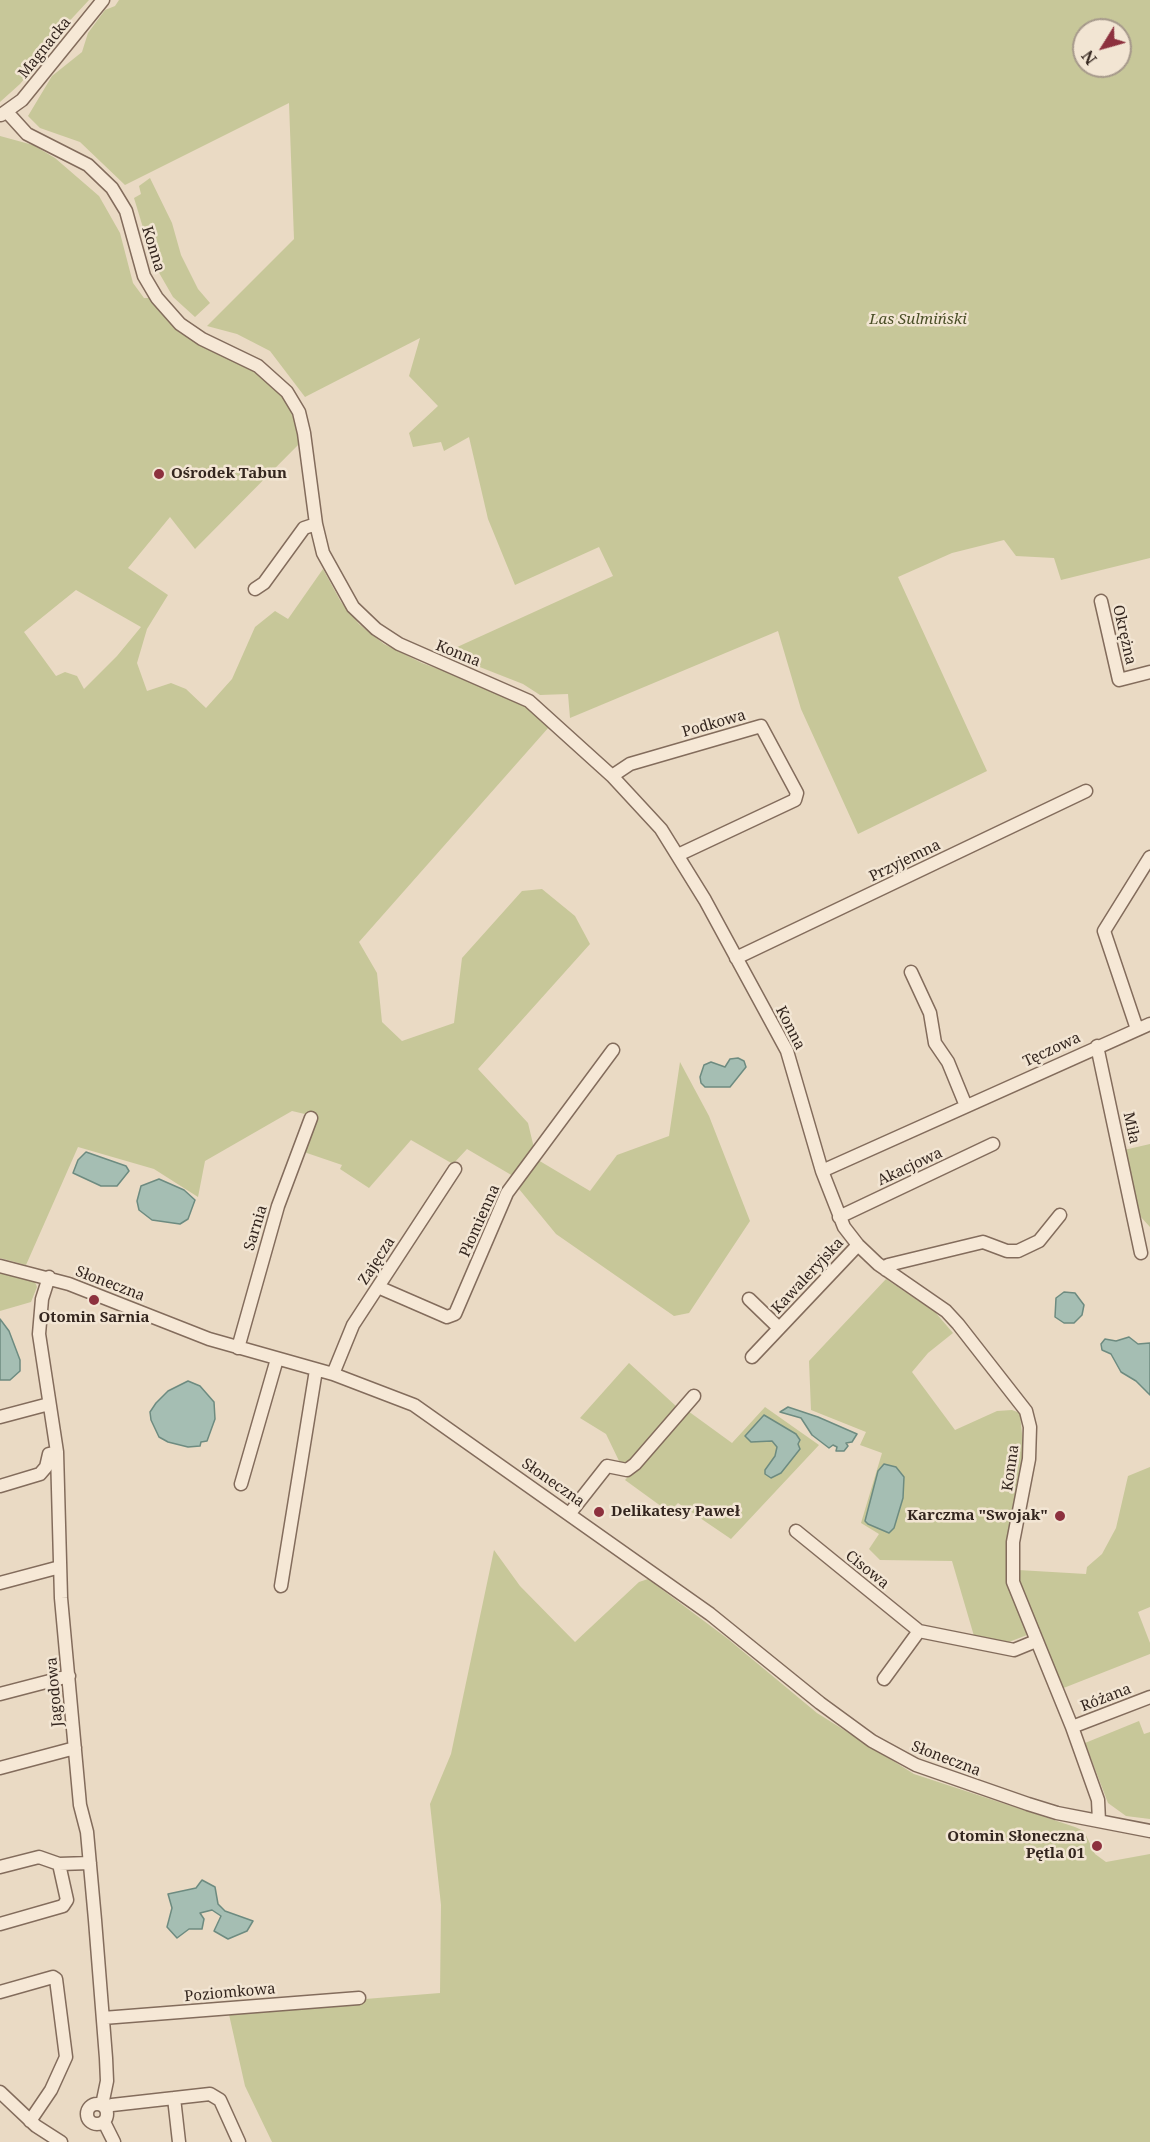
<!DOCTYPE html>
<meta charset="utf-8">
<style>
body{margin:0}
#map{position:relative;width:1150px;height:2142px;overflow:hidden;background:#eadac4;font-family:"Noto Serif",serif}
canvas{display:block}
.north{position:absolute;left:1072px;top:18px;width:60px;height:60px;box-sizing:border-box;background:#f2e5d3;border:2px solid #a6998b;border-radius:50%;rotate:233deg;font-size:16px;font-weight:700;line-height:24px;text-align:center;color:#34261f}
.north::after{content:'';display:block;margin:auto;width:21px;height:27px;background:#8d313e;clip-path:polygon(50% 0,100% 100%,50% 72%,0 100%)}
</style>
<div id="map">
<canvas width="1150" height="2142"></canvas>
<div class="north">N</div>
</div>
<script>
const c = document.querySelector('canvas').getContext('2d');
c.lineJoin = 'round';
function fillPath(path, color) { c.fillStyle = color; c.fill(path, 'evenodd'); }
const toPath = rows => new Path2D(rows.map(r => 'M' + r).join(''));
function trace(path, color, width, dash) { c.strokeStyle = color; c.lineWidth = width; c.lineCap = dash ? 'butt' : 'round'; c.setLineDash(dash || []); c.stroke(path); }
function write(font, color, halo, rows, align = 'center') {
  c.font = font + ' "Noto Serif",serif'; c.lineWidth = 5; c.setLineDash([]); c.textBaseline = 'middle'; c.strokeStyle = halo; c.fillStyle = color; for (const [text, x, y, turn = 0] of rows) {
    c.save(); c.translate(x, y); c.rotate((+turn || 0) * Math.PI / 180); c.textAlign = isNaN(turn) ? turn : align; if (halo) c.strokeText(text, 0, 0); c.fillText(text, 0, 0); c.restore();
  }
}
const green = toPath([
 [0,0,89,0,63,28,57,40,20,84,0,102],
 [119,0,1150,0,1150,558,1061,580,1054,558,1016,556,1004,540,952,553,898,577,987,771,858,834,801,709,778,631,570,718,568,694,540,695,523,684,444,653,613,576,599,547,515,585,488,519,469,437,444,451,441,442,413,447,409,433,438,406,409,376,420,338,305,397,270,351,237,334,207,326,294,239,289,103,125,185,80,142,40,128,28,116,52,76,82,52,88,33,105,10,115,6],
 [1084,30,1120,30,1120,66,1084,66],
 [0,136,33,145,55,158,99,196,120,233,133,283,144,298,149,298,180,333,260,374,281,392,289,405,301,442,195,549,170,517,128,568,168,595,147,629,137,663,147,691,171,683,186,689,206,708,232,679,255,627,275,611,288,619,323,569,341,602,359,624,384,644,422,663,517,698,549,727,359,942,377,973,382,1022,402,1041,454,1023,462,958,522,891,542,889,575,916,590,944,478,1069,528,1123,534,1148,513,1176,467,1149,453,1164,411,1140,369,1188,340,1169,342,1165,301,1151,309,1115,292,1111,205,1161,198,1197,154,1169,78,1147,26,1265,0,1258],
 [76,590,141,627,117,656,84,689,77,676,65,672,56,676,24,632],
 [150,178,172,223,181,255,198,289,210,303,195,317,173,297,154,264,134,198,141,194,139,186],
 [680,1062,709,1116,750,1221,689,1313,674,1316,556,1234,519,1189,538,1160,590,1191,617,1155,669,1136],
 [1150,1144,1150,1227,1139,1215,1124,1150],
 [0,1272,35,1282,37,1287,31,1302,0,1311],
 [886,1279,935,1312,953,1333,928,1353,912,1372,955,1430,997,1411,1012,1410,1020,1413,1024,1455,1009,1551,1008,1587,1027,1635,1009,1642,974,1636,952,1561,880,1560,869,1549,879,1534,861,1523,882,1453,860,1445,866,1432,811,1410,809,1361],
 [629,1363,677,1407,628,1463,620,1463,606,1434,580,1418],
 [765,1407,819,1445,731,1539,678,1503,669,1512,625,1480,688,1411,732,1443],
 [1150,1467,1150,1607,1138,1612,1150,1643,1150,1654,1061,1689,1018,1585,1018,1570,1086,1574,1087,1567,1102,1554,1116,1528,1128,1476],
 [494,1550,520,1586,575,1642,639,1582,648,1579,728,1639,817,1713,914,1774,1075,1827,1084,1831,1095,1854,1106,1862,1150,1854,1150,2142,272,2142,245,2086,228,2010,440,1993,441,1905,430,1804,451,1754],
 [1139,1721,1144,1734,1150,1732,1150,1819,1126,1816,1108,1803,1085,1743]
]);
const water = toPath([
 [738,1058,744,1061,746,1067,730,1087,705,1087,701,1083,700,1077,704,1065,711,1062,725,1067,730,1059,738,1058],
 [86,1152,126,1166,129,1171,117,1186,101,1186,73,1173,78,1160,86,1152],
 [159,1179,184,1190,195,1200,188,1219,180,1224,152,1220,139,1210,137,1201,141,1186,159,1179],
 [1064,1292,1075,1293,1084,1305,1082,1315,1074,1323,1064,1323,1055,1317,1056,1298,1064,1292],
 [0,1319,9,1331,20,1360,20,1371,10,1380,0,1380,0,1319],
 [1129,1337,1138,1344,1150,1343,1150,1395,1136,1381,1121,1372,1111,1354,1102,1350,1101,1344,1105,1339,1116,1341,1129,1337],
 [188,1381,200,1386,214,1402,215,1419,207,1441,201,1442,200,1446,188,1447,168,1442,159,1437,151,1420,150,1412,156,1403,168,1391,188,1381],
 [788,1407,818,1417,857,1434,852,1442,846,1443,848,1446,844,1451,836,1451,837,1447,833,1445,829,1448,812,1435,801,1418,780,1412,788,1407],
 [764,1415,796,1434,800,1440,798,1444,800,1449,781,1473,771,1478,765,1474,765,1470,775,1456,777,1447,772,1441,751,1442,745,1436,764,1415],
 [884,1464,896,1467,904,1477,903,1498,894,1528,889,1533,868,1524,865,1521,878,1471,884,1464],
 [202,1880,215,1887,218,1904,225,1911,253,1921,247,1931,228,1939,214,1931,221,1916,212,1910,200,1913,204,1919,202,1929,189,1929,177,1938,167,1927,172,1908,168,1894,196,1888,202,1880]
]);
const minor = toPath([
 [7,112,27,134,88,165,112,188,126,211,144,276,157,298,180,324,202,339,258,366,287,392,299,412,304,433,316,524,323,553,353,607,376,629,399,644,529,701,612,776,661,829,705,900,787,1051,822,1171,844,1227,858,1245,878,1264,946,1311,958,1324,1026,1411,1030,1427,1029,1459,1013,1542,1013,1582,1072,1727,1098,1800,1099,1821],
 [1,115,22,100,103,0],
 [255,589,264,583,304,528,316,524],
 [1101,601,1119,680,1150,672],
 [612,776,630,764,761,726,797,793,795,800,678,855],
 [736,958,1086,791],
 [911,972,930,1013,935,1043,948,1062,966,1106],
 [1137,1029,1104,931,1150,857],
 [1097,1046,1141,1253],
 [822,1171,1150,1024],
 [839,1217,993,1144],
 [0,1266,69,1284,209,1339,333,1374,414,1405,710,1614,820,1703,872,1741,916,1765,1028,1804,1057,1813,1150,1831],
 [886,1270,888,1265,983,1242,1007,1251,1018,1251,1039,1241,1060,1215],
 [49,1277,42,1299,39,1334,57,1452,61,1598,80,1805,87,1832,95,1920,106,2058,107,2081,102,2105],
 [378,1287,447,1317,455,1314,507,1193,613,1050],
 [749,1299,779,1328],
 [238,1348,278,1206,311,1118],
 [752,1357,858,1245],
 [333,1374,353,1325,455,1169],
 [0,1417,49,1404],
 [241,1484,277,1359],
 [0,1486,40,1474,46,1467,49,1454,57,1452],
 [570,1513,607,1466,627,1470,635,1464,694,1396],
 [796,1531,919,1631,1014,1650,1036,1641],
 [0,1583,60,1567],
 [281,1586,316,1370],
 [884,1679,919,1631],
 [0,1694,69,1676],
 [1072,1727,1150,1697],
 [0,1768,75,1748],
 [0,1867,39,1857,59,1864,90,1863],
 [0,1924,63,1906,67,1900,59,1864],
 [0,1992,53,1977,56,1979,66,2057,51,2090,30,2121],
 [103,2018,359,1998],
 [0,2092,36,2126,61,2142],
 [174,2098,179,2142],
 '87 2114a10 10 0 1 1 20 0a10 10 0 1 1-20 0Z',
 [106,2108,112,2105,210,2094,220,2100,239,2142],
 [104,2122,114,2142]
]);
const markers = [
 [159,474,6,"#8d313e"],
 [94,1300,6,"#8d313e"],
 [599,1512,6,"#8d313e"],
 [1060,1516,6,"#8d313e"],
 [1097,1846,6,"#8d313e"]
];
const streetNames = [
 ["Magnacka",45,48,-51],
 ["Konna",153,249,73],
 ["Okrężna",1124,635,77],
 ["Konna",458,654,22],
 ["Podkowa",714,724,-16],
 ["Przyjemna",905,861,-26],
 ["Konna",790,1028,63],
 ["Tęczowa",1052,1050,-25],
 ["Miła",1131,1128,78],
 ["Akacjowa",910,1167,-25],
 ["Płomienna",480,1221,-66],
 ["Sarnia",256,1228,-73],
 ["Zajęcza",377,1261,-57],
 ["Kawaleryjska",808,1276,-47],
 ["Słoneczna",110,1284,21],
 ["Konna",1011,1468,-82],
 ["Słoneczna",553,1483,35],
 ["Cisowa",867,1570,39],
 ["Jagodowa",55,1692,-95],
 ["Różana",1106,1698,-21],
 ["Słoneczna",946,1759,21],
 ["Poziomkowa",230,1993,-5]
];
const parkNames = [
 ["Las Sulmiński",918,320]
];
const poiNames = [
 ["Ośrodek Tabun",171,474],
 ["Otomin Sarnia",94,1318,"center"],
 ["Delikatesy Paweł",611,1512],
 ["Karczma \"Swojak\"",1048,1516,"right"],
 ["Otomin Słoneczna",1085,1837,"right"],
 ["Pętla 01",1085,1854,"right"]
];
fillPath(green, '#c7c799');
fillPath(water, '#a5beb3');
trace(water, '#6d8b80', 1.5);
trace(minor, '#836c5c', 15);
trace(minor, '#f6e8d6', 12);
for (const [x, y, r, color] of markers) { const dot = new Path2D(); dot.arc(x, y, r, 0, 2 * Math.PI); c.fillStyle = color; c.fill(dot); trace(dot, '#f2e5d3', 2); }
write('15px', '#34261f', '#f2e5d3', streetNames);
write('italic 15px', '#4a4f27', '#f2e5d3', parkNames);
write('bold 15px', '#34261f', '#f2e5d3', poiNames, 'left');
</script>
